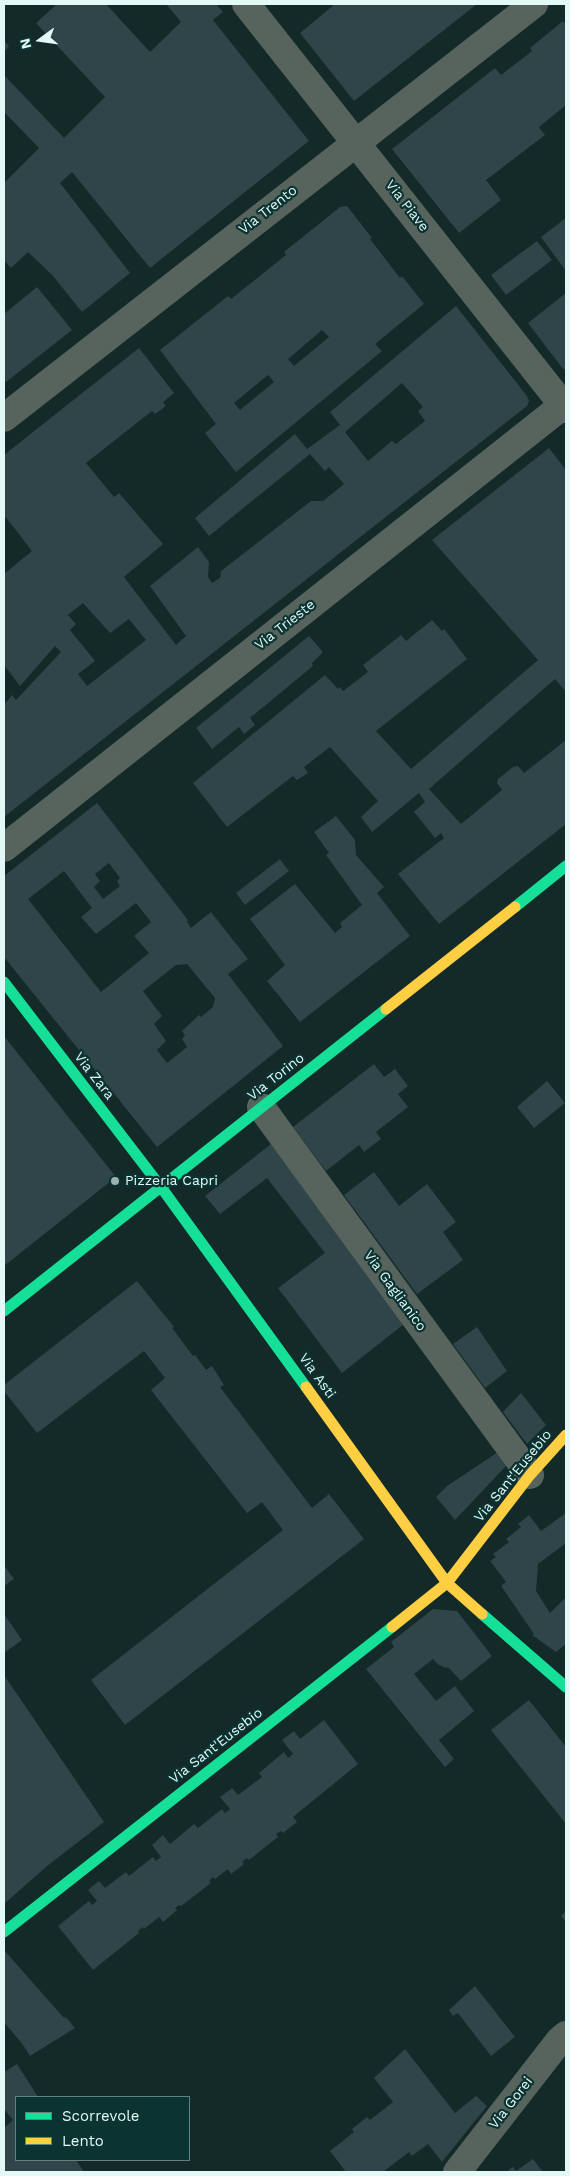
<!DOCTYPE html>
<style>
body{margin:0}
#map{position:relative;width:570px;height:2176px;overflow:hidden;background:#132a29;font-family:"Work Sans",sans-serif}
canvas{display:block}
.frame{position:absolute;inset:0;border:5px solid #e3f9f7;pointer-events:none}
.legend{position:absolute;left:15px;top:2096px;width:175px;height:65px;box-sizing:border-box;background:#0a3331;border:1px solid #618280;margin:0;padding:6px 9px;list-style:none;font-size:15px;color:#e3f9f7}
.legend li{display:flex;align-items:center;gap:10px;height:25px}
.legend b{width:25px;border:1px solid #618280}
.north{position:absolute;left:15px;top:15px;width:50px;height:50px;-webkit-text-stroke:4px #0a3331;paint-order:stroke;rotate:256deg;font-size:14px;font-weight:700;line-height:20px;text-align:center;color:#e3f9f7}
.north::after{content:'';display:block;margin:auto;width:18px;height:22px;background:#e3f9f7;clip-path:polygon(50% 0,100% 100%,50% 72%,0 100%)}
</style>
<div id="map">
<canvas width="570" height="2176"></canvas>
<div class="frame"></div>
<ul class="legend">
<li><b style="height:6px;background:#16e098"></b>Scorrevole</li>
<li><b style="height:6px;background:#ffcf43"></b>Lento</li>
</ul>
<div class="north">N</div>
</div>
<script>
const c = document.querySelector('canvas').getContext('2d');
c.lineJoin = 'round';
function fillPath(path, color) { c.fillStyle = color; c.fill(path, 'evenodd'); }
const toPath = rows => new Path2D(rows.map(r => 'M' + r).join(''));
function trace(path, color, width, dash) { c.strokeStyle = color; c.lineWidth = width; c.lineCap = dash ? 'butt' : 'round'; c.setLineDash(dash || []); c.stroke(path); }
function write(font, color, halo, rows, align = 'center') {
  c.font = font + ' "Work Sans",sans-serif'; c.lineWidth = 4.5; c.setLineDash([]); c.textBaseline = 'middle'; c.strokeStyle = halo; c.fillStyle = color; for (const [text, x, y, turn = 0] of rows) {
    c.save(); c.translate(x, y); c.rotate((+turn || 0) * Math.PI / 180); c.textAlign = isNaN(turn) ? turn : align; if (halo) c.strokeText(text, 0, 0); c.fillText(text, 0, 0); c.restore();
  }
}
const building = toPath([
 [57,4,106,4,150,52,181,22,166,4,216,4,223,12,213,20,309,141,150,268,72,172,60,183,130,273,82,312,53,276,28,252,11,268,4,260,4,183,39,148,4,112,4,75,64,138,105,97,36,23],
 [335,4,477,4,354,101,300,33],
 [563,21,566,25,566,105,539,127,545,135,486,180,501,200,459,233,392,149,495,68,501,75,532,51,530,48],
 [4,41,9,46,4,52],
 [347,206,372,238,370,239,400,278,402,276,424,304,375,344,382,351,236,472,205,433,216,424,160,350,228,296,231,299,286,255,284,252,340,207],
 [322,330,329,337,294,366,288,359],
 [268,375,274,382,240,410,234,403],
 [566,218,566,271,541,237],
 [537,241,552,260,506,295,491,275],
 [37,287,72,330,6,382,4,379,4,314],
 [566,293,566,369,563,369,528,323],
 [456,306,527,396,529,401,527,406,4,817,4,705,12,695,16,700,61,652,55,646,20,686,4,665,4,574,32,551,4,515,4,455,139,348,174,393,163,402,166,406,155,414,152,411,86,463,114,497,119,493,163,544,124,577,176,645,186,636,150,586,198,547,209,562,208,577,212,583,220,578,221,571,311,501,323,501,344,484,329,467,325,471,310,454,209,536,195,518,295,434,307,449,340,425,330,412],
 [402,383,423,407,418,411,425,421,396,444,392,441,368,461,345,432],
 [83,603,110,633,129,619,146,640,87,686,78,674,95,661,70,630,76,624,68,615],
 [549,448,566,470,566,692,555,679,429,789,461,824,502,790,497,783,498,779,513,767,518,766,524,773,566,740,566,824,439,924,398,874,444,838,441,833,435,838,414,812,425,802,419,793,372,832,361,817,378,801,330,747,304,767,308,773,297,780,293,776,227,827,193,783,325,675,338,689,340,687,343,691,368,672,363,665,401,635,406,641,432,620,442,631,444,629,467,659,376,731,411,769,538,660,432,540],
 [309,636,323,652,312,663,313,666,250,718,255,725,244,734,239,727,212,749,196,728],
 [97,803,188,920,187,922,191,928,211,912,248,959,228,974,283,1046,157,1147,4,957,4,876],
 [109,863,120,878,117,881,120,886,103,899,94,887,100,881,95,874],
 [64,871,92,908,81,917,96,934,136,903,151,922,134,936,149,953,101,992,28,899],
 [187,964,215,998,213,1007,201,1017,199,1015,182,1031,185,1035,182,1039,187,1047,167,1063,157,1050,166,1041,154,1024,162,1016,143,991,176,965],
 [336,816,355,840,356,855,384,887,377,893,410,936,300,1022,267,981,285,965,250,919,295,884,335,933,342,927,340,923,362,905,326,855,329,853,314,832],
 [280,859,289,871,245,905,236,893],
 [4,1036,116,1177,4,1266],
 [374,1064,384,1077,395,1069,408,1086,398,1094,408,1107,376,1132,381,1139,364,1152,359,1145,326,1171,293,1127],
 [547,1081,565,1103,534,1128,517,1107],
 [271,1144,404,1324,342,1373,278,1288,325,1253,267,1178,220,1214,205,1196],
 [374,1172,399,1206,427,1184,456,1222,443,1232,463,1260,417,1294,344,1195],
 [137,1281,174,1327,172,1328,193,1356,195,1355,206,1370,212,1366,224,1385,220,1387,312,1508,329,1494,364,1539,125,1725,91,1680,283,1530,262,1502,247,1513,151,1390,165,1378,144,1351,37,1433,4,1391,4,1385],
 [477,1327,507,1371,485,1388,453,1344],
 [521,1393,546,1425,527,1444,503,1412],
 [498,1452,506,1466,455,1520,436,1497,447,1486],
 [566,1513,566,1543,538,1564,536,1591,550,1613,566,1597,566,1644,556,1652,532,1635,534,1634,501,1586,506,1582,490,1561,496,1557,493,1554,509,1542,506,1539,521,1527,518,1524,529,1515,541,1531],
 [4,1565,14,1579,4,1586],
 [433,1609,457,1611,492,1656,461,1681,448,1667,446,1668,439,1665,433,1659,414,1674,436,1701,455,1686,474,1711,439,1740,454,1759,445,1767,366,1669,394,1647,391,1642],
 [4,1614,22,1640,4,1653],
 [4,1675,104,1822,47,1866,4,1904],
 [529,1700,566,1747,566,1824,491,1730],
 [324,1720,358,1764,293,1817,297,1822,283,1833,281,1831,276,1834,278,1837,249,1860,247,1858,242,1862,244,1864,231,1874,228,1869,215,1879,213,1877,209,1881,211,1883,181,1906,179,1905,175,1908,177,1910,163,1922,159,1917,144,1929,143,1927,138,1931,139,1933,93,1970,58,1926,89,1901,92,1905,97,1901,88,1890,99,1881,105,1888,126,1872,129,1876,153,1857,156,1861,161,1857,152,1845,163,1835,170,1844,194,1824,198,1828,222,1809,225,1813,230,1809,220,1797,232,1788,238,1795,262,1777,259,1773,284,1752,288,1758,293,1754,282,1740,294,1731,300,1739],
 [566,1911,566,1922,561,1916],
 [4,1950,64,2018,66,2017,75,2028,30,2056,23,2045,4,2022],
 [475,1986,515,2037,491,2056,458,2013,453,2016,449,2010],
 [405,2049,455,2113,476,2096,487,2106,442,2162,428,2144,412,2156,409,2152,383,2172,346,2172,330,2151,354,2132,352,2129,367,2117,370,2120,393,2102,374,2078],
 [17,2064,38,2097,16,2097,16,2160,76,2160,84,2172,4,2172,4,2128,13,2120,4,2109,4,2069,6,2071],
 [533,2159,543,2172,506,2172,513,2167,516,2171]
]);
const street = toPath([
 [246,4,566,409],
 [4,418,534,4],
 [4,848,566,403],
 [261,1107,530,1475],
 [457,2172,559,2041,566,2035]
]);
const fast = toPath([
 [515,907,566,866],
 [4,982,161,1187,306,1387],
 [4,1311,386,1009],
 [482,1614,566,1687],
 [4,1932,392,1627]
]);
const slow = toPath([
 [386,1009,515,907],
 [306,1387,447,1583,482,1614],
 [392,1627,447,1583,530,1475,566,1435]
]);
const markers = [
 [115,1181,5,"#9ab1af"]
];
const streetNames = [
 ["Via Piave",407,206,52],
 ["Via Trento",268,210,-38],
 ["Via Trieste",285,625,-38],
 ["Via Zara",94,1076,52],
 ["Via Torino",276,1077,-38],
 ["Via Gaglianico",395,1291,54],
 ["Via Asti",317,1376,54],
 ["Via Sant'Eusebio",513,1476,-51],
 ["Via Sant'Eusebio",216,1746,-38],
 ["Via Gorei",511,2103,-52]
];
const poiNames = [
 ["Pizzeria Capri",125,1181]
];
fillPath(building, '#2f4549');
trace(street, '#56645d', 28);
trace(fast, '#16e098', 11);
trace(slow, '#ffcf43', 11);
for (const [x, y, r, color] of markers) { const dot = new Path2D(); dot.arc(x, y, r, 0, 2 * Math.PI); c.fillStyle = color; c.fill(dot); trace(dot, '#0a3331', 2); }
write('14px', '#e3f9f7', '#0a3331', streetNames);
write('14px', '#e3f9f7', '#0a3331', poiNames, 'left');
</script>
